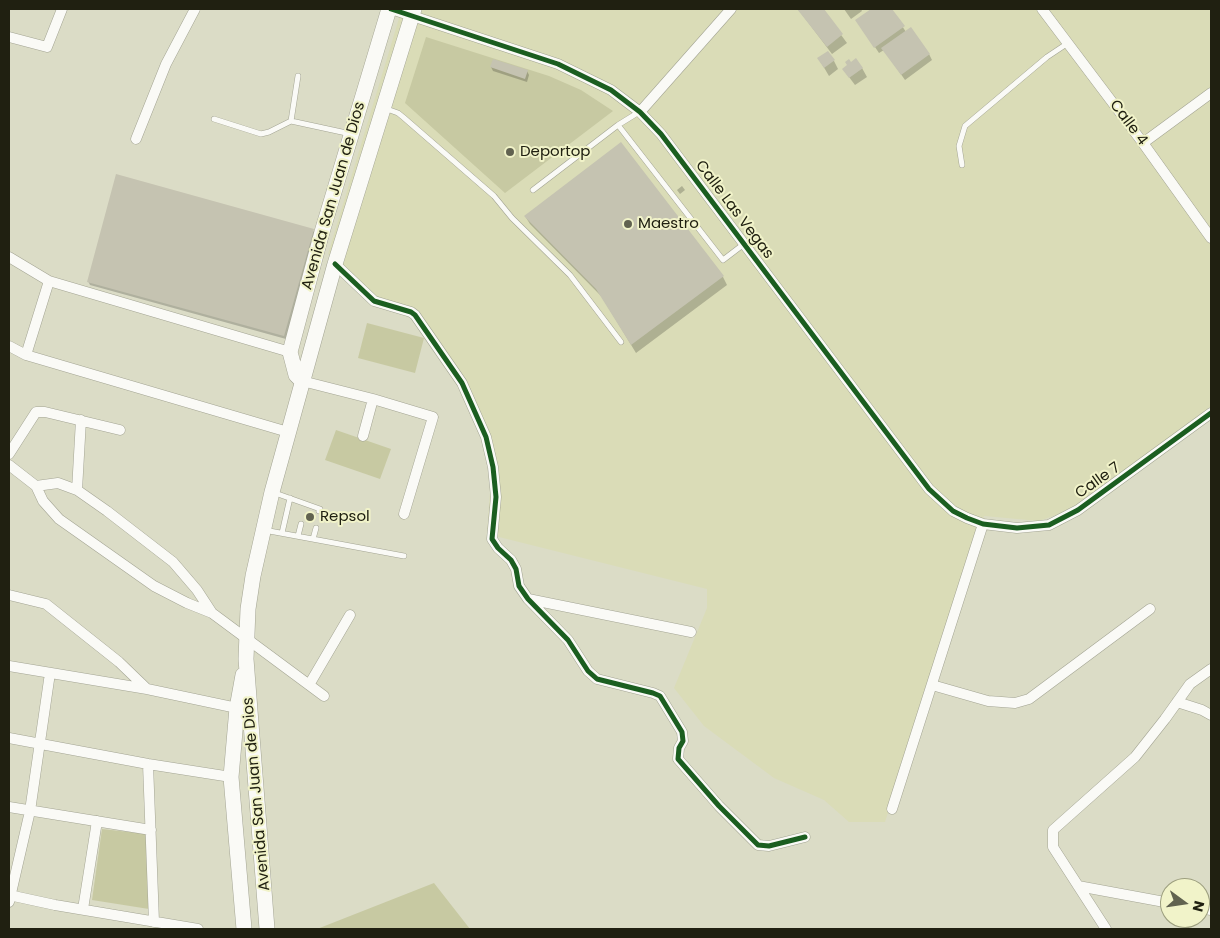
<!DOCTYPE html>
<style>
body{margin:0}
#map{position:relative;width:1220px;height:938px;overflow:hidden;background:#dbdcc6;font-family:Poppins,sans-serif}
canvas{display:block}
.frame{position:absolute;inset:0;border:10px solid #202011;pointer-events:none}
.north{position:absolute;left:1160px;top:878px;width:50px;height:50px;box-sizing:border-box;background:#f1f3c9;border:1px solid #9d9f7f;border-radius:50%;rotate:104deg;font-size:14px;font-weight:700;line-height:20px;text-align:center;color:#202011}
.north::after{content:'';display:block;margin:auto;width:18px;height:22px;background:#616250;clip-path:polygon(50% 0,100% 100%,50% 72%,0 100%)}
</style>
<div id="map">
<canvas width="1220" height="938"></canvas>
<div class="frame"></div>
<div class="north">N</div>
</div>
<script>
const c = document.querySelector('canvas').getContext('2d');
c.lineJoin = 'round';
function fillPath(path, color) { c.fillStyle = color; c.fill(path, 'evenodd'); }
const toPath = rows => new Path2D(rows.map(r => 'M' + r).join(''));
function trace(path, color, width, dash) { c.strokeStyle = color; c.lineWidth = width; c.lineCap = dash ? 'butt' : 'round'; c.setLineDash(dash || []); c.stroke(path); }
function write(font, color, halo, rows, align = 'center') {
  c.font = font + ' Poppins,sans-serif'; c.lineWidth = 4; c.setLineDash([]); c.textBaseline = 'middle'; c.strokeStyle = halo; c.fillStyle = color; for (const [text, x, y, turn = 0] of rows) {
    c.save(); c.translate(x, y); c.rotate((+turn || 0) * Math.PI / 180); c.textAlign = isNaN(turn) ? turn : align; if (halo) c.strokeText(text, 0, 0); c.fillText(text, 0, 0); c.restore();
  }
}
const built = toPath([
 [383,9,1211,9,1211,406,1073,509,1039,521,984,516,885,822,849,822,824,800,774,778,704,726,674,688,707,608,707,589,487,534,491,478,470,395,419,311,376,298,328,254,400,15]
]);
const green = toPath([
 [426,37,549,76,581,90,613,111,505,193,405,103],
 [367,323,424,338,415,373,358,358],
 [336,430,391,449,380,479,325,460],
 [102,829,147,834,149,909,92,900],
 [434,883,470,929,317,929]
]);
const shadow = toPath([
 [798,9,822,9,847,43,832,54],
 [844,9,861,9,862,11,851,19],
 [873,9,891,9,906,32,929,54,932,60,905,80,884,50,879,53,857,20],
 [819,59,834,61,838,69,829,76],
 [491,67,527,71,529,75,527,82,493,71],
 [862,68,867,77,855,85,849,77],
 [682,186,685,190,680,194,677,190],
 [525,216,723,277,727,285,636,353,602,297,530,224],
 [313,230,315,234,286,339,90,285,88,281]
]);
const building = toPath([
 [797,9,824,9,843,34,827,47],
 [871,9,892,9,905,26,874,48,855,20],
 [911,27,930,54,901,75,881,48],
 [828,51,835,60,824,68,817,58],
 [856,58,863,68,849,78,842,69,847,65,845,62,849,59,851,62],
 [493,59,528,70,525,79,490,67],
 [621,142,724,276,631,345,596,289,524,216],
 [116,174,314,229,284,336,87,282]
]);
const service = toPath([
 [384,108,398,113,403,117,494,196,512,218,570,275,621,342],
 [214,119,261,134,269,132,291,121,351,134],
 [291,121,298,76],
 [618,125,723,260,744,244],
 [962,165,959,146,965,126,1047,57,1068,43],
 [533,190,618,125,639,112],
 [275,493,320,509,319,511],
 [264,530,404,556],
 [282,533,290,498],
 [298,536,301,524],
 [313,539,316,528]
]);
const minor = toPath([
 [391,9,558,64,611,90,640,112,661,134,929,489,953,511,967,518,983,524,1017,528,1049,525,1078,510,1211,413],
 [1042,9,1143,143,1211,238],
 [9,37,47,47,62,9],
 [640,112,731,9],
 [136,139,166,64,195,9],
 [1143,143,1211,93],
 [9,257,49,281,290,352],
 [335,264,374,301,411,312,415,315,462,383,486,437,493,467,496,497,492,539,498,548,511,560,516,569,519,586,528,599,568,640,588,671,597,679,653,693,660,696,682,732,683,741,679,748,678,759,719,806,758,845,769,846,805,837],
 [9,346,26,355,288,432],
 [26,355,49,281],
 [302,381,373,399,433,417,404,514],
 [363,436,373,399],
 [9,454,36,412,45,412,120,430],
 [9,465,36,486,43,501,59,519,154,586,187,603,212,613,324,696],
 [36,486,58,483,77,490,107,511,173,562,197,590,212,613],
 [77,490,81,420],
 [9,595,46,604,119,662,147,689],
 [528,599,691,632],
 [9,666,147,689,237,708],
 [309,685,350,615],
 [932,685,988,701,1015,703,1029,699,1150,609],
 [1177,702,1202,710,1211,715],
 [9,738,148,764,231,777],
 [148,764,154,922],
 [9,807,151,830],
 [892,809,983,524],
 [1078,886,1170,903],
 [9,895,55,905,198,929],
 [9,902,30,811,50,673],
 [1200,908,1211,910],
 [83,909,97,821],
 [1106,929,1053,847,1053,830,1135,757,1165,719,1190,684,1211,669]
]);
const secondary = toPath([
 [302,381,296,375,290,352,322,232,389,9],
 [243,675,237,708,231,777,244,929],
 [267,929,246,659,248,609,253,576,272,492,335,264,414,9]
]);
const cycleway = toPath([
 [391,9,558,64,611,90,640,112,661,134,929,489,953,511,967,518,983,524,1017,528,1049,525,1078,510,1211,413],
 [335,264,374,301,411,312,415,315,462,383,486,437,493,467,496,497,492,539,498,548,511,560,516,569,519,586,528,599,568,640,588,671,597,679,653,693,660,696,682,732,683,741,679,748,678,759,719,806,758,845,769,846,805,837]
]);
const markers = [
 [510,152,5,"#616250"],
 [628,224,5,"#616250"],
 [310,517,5,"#616250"]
];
const streetNames = [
 ["Calle 4",1128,123,53],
 ["Avenida San Juan de Dios",334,196,-74],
 ["Calle Las Vegas",734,210,53],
 ["Calle 7",1098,481,-35],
 ["Avenida San Juan de Dios",257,794,-95]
];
const poiNames = [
 ["Deportop",520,152],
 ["Maestro",638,224],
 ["Repsol",320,517]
];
fillPath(built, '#dadcb7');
fillPath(green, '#c7c9a2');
fillPath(shadow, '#0003');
fillPath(building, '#c5c3b1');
trace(service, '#a3a493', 6);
trace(minor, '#a3a493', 11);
trace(secondary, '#a3a493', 16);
trace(service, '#fafaf6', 5);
trace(minor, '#fafaf6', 10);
trace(secondary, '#fafaf6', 15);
trace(cycleway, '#1b5e20', 5);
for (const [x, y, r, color] of markers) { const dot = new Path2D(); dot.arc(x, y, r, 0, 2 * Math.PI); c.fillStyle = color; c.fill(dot); trace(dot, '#f1f3c9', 2); }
write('15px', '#202011', '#f1f3c9', streetNames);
write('15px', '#202011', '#f1f3c9', poiNames, 'left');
</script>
